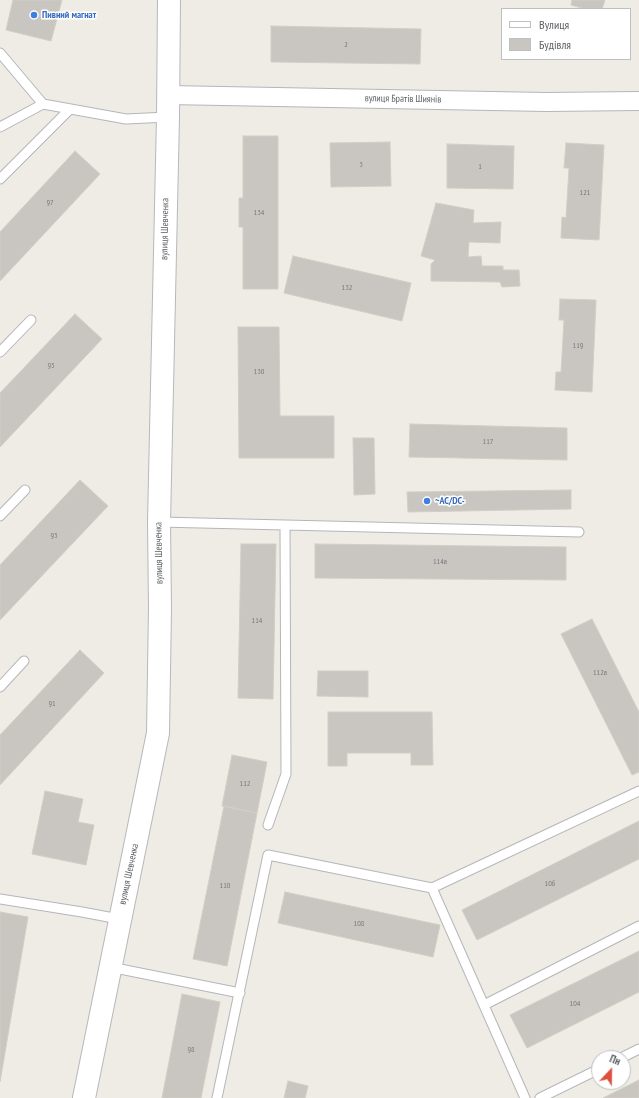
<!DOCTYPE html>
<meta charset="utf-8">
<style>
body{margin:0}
#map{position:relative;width:639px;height:1098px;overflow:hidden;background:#eeece4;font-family:"PT Sans Narrow",sans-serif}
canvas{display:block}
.legend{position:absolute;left:501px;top:8px;width:130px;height:52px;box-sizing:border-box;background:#fff;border:1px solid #bebfc1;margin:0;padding:5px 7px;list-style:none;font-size:12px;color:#5c5f64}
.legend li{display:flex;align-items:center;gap:8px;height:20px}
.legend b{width:20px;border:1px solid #bebfc1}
.north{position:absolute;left:591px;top:1050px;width:40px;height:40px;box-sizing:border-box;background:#fff;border:1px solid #bebfc1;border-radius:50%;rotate:22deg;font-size:11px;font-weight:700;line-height:16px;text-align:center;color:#5c5f64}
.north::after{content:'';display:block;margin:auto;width:14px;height:18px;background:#db513d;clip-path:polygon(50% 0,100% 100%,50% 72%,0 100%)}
</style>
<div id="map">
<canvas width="639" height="1098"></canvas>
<ul class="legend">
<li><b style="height:5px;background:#fff"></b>Вулиця</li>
<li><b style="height:11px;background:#c9c6c2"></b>Будівля</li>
</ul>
<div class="north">Пн</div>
</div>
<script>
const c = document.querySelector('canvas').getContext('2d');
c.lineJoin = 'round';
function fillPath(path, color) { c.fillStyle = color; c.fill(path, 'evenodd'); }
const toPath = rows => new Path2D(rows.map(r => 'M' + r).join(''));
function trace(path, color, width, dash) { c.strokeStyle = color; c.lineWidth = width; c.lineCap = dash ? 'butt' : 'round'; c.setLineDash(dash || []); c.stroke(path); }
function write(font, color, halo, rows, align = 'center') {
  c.font = font + ' "PT Sans Narrow",sans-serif'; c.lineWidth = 3; c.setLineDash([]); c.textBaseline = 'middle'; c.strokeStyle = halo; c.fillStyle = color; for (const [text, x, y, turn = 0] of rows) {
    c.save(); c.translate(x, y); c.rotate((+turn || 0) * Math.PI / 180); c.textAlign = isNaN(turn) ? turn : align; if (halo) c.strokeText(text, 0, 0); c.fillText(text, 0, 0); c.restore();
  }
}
const building = toPath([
 [13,0,62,0,51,41,6,30,13,0],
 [572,0,605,0,602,9,585,9,571,5,572,0],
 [271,26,421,29,420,64,271,62,271,26],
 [243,136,278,136,278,289,243,289,243,227,239,227,239,198,243,198,243,136],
 [390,142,391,186,331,187,330,143,390,142],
 [566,143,604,145,599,240,561,238,562,217,566,218,569,168,564,168,566,143],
 [447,144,514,146,513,189,447,188,447,144],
 [75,151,100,174,0,281,0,232,75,151],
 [436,203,474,210,473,223,501,222,500,243,469,242,468,257,481,256,482,266,503,266,503,270,519,270,520,286,502,287,500,282,431,281,431,264,435,260,421,256,436,203],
 [293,256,411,283,402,321,284,293,293,256],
 [560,299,596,300,592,392,555,390,556,372,561,372,564,320,559,320,560,299],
 [75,314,102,339,0,447,0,393,75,314],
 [238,327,279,327,280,416,334,416,334,458,239,458,238,327],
 [410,424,567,428,567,460,409,457,410,424],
 [353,438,374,438,375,494,354,495,353,438],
 [80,480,108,506,0,620,0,565,80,480],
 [571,490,571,509,408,512,407,492,571,490],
 [241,544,276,544,273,699,238,698,241,544],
 [315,544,566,547,566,580,315,578,315,544],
 [592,619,639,712,639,772,632,775,561,634,592,619],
 [80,650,104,673,0,785,0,735,80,650],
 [318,671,368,671,368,697,317,696,318,671],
 [328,712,432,712,433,765,411,765,411,753,347,753,347,766,328,766,328,712],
 [232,755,267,762,257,813,222,806,232,755],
 [45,791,83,799,78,822,94,825,86,865,32,854,45,791],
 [224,806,257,813,227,966,193,959,224,806],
 [639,821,639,859,477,940,462,910,639,821],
 [285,892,440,925,433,957,278,923,285,892],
 [0,912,28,917,0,1082,0,912],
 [639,951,639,992,527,1048,510,1015,639,951],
 [182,994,220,1002,201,1098,162,1098,182,994],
 [639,1080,639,1098,603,1098,639,1080],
 [288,1081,308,1086,305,1098,284,1098,288,1081]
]);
const lane = toPath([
 [0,53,43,104],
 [0,127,43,104,126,119,168,117],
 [0,179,70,109],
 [0,352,31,320],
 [0,516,25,490],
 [159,522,579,532],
 [0,687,24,661],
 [268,825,286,774,285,525],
 [0,899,82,912,119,919],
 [110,967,240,993],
 [484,1005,639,926],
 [621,1058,639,1049],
 [217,1098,268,855,432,888],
 [525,1098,432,888,639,791],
 [540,1098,599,1069]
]);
const street = toPath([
 [168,95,546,102,639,101]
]);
const secondary = toPath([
 [84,1098,158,733,160,608,159,522,168,117,169,0]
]);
const markers = [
 [34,15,4,"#3f7fe0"],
 [427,501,4,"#3f7fe0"]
];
const numberNames = [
 ["2",346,45],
 ["3",361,165],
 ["1",480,167],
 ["121",585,193],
 ["97",50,203],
 ["134",259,213],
 ["132",347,288],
 ["119",578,346],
 ["95",51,366],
 ["130",259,372],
 ["117",488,442],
 ["93",54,536],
 ["114а",440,562],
 ["114",257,621],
 ["112а",600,673],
 ["91",52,704],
 ["112",245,784],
 ["106",550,884],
 ["110",225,886],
 ["108",359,924],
 ["104",575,1004],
 ["98",191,1050]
];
const shopNames = [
 ["Пивний магнат",42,15],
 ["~AC/DC-",435,501]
];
const streetNames = [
 ["вулиця Братів Шиянів",403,99,1],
 ["вулиця Шевченка",165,229,-89],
 ["вулиця Шевченка",159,553,-91],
 ["вулиця Шевченка",129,874,-78]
];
fillPath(building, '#c9c6c2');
trace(building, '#d2cec3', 1);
trace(lane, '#b5b6ba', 11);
trace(street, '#b5b6ba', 20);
trace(secondary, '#b6b8bd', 24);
trace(lane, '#fff', 9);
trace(street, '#fff', 18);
trace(secondary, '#fff', 22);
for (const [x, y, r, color] of markers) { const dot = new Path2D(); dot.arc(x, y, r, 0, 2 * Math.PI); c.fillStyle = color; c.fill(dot); trace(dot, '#fff', 1.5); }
write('8px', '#77797c', null, numberNames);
write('bold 10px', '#366cbe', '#fff', shopNames, 'left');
write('10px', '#5c5f64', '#fff', streetNames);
</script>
